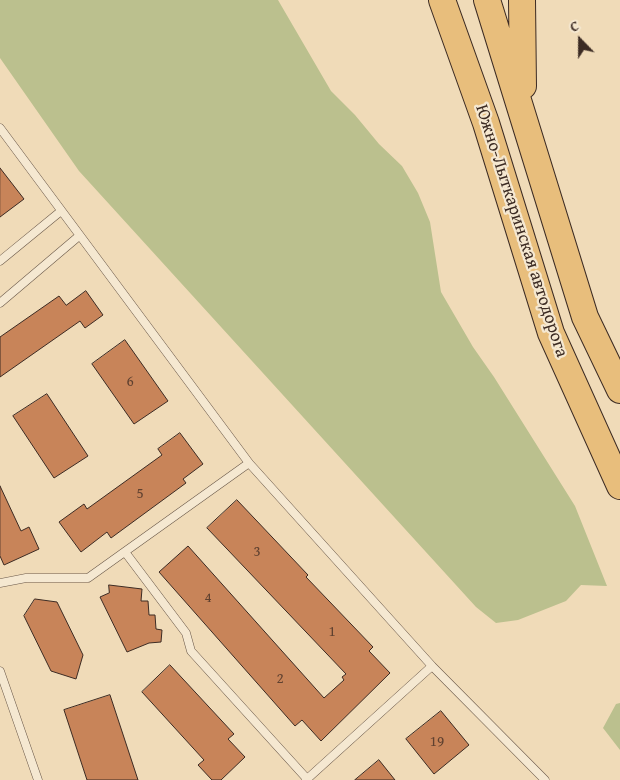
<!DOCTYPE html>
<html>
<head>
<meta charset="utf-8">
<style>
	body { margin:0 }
	#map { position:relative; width:620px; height:780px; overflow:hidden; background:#f0dbb8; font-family:"Gentium Book Plus",serif }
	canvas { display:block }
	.north { position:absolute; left:555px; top:15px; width:50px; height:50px; -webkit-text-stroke:4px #f5e8d1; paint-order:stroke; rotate:338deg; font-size:14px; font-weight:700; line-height:20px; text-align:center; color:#3c2b23 }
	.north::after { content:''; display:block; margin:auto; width:18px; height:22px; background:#3c2b23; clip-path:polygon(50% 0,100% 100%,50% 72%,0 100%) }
</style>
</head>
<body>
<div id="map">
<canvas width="620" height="780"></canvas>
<div class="north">С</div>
</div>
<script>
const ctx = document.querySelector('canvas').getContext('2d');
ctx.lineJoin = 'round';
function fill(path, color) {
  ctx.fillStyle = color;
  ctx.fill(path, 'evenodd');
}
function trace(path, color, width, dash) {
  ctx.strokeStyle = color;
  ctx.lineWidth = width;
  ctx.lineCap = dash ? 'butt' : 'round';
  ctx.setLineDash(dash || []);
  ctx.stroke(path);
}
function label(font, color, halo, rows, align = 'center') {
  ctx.font = font + ' "Gentium Book Plus",serif';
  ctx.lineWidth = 4.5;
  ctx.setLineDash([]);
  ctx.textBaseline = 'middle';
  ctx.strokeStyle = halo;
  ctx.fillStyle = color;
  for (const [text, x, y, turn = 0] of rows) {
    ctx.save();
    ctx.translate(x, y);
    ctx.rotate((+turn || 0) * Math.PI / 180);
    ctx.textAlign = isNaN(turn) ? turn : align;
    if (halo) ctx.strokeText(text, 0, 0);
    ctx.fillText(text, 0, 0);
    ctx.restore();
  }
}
const green = new Path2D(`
	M 0,0 L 278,0 L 331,91 L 355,115 L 379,144 L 402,166 L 418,193 L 430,222 L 441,292 L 473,347 L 494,377 L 575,506 L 607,586 L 581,585 L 566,601 L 518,620 L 496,623 L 476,607 L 79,171 L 0,58 Z
	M 620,703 L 620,750 L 603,728 L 616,704 Z`);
const building = new Path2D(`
	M 0,168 L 24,199 L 0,217 Z
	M 86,291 L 103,315 L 85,328 L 80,321 L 0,377 L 0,337 L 59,296 L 66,305 Z
	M 125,340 L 168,401 L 134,424 L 92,364 Z
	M 47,394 L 88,456 L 54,478 L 13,416 Z
	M 180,433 L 203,464 L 183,479 L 186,483 L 111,538 L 107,532 L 81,552 L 59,522 L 84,504 L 87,509 L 162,455 L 158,449 Z
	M 0,486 L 21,531 L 29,527 L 39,549 L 4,565 L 0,556 Z
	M 237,500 L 308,575 L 306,577 L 373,647 L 369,651 L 390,673 L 321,741 L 302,720 L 295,726 L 159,572 L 188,546 L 324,698 L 344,680 L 342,677 L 346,674 L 207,528 Z
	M 109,585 L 142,589 L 141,601 L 148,601 L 149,615 L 155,615 L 156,629 L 162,630 L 161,642 L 149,643 L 127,652 L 100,597 L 109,593 Z
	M 35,599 L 57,602 L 83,655 L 76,679 L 51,671 L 24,616 Z
	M 170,665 L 234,734 L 228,739 L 245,757 L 221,780 L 212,780 L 198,765 L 204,760 L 142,692 Z
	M 110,695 L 138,780 L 87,780 L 64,710 Z
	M 441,711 L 469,745 L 434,774 L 406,739 Z
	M 379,760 L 395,780 L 355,780 Z`);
const service = new Path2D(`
	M 0,128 L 249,463 L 432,666 L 306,780
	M 0,261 L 61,211
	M 0,303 L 79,236
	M 125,552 L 186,633 L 191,651 L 308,780
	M 0,583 L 26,578 L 88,578 L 249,463
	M 432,666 L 545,780
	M 0,671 L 38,780`);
const primary = new Path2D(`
	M 442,0 L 486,123 L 551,333 L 620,486
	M 487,0 L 585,317 L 620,390
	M 522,0 L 523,86`);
const numberNames = [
	["6",130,382],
	["5",140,494],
	["3",257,552],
	["4",208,598],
	["1",332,632],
	["2",280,679],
	["19",437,742]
];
const streetNames = [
	["Южно-Лыткаринская автодорога",521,231,72]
];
fill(green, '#bbc08e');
fill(building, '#c88459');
trace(building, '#3c2b23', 1);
trace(service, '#695748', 9);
trace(primary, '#3c2b23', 28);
trace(service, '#f5e8d1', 8);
trace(primary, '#e8be7c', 26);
label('15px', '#5f4130', null, numberNames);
label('18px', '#3c2b23', '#f5e8d1', streetNames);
</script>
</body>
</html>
